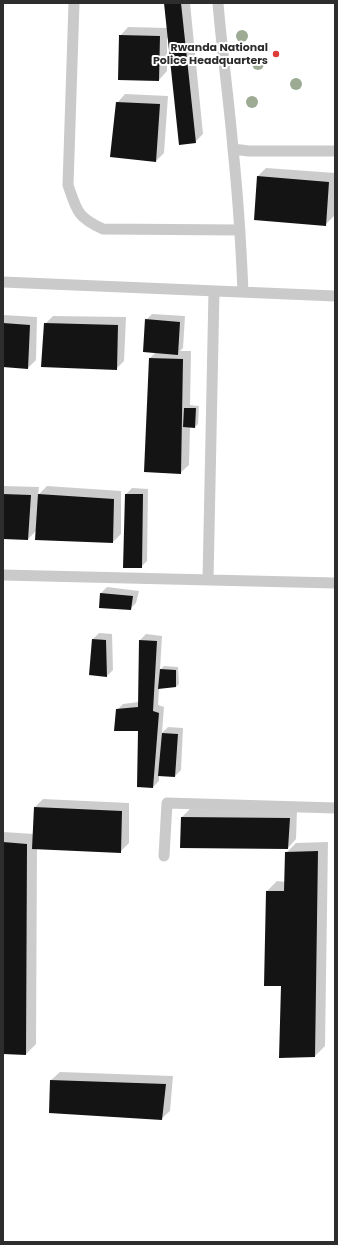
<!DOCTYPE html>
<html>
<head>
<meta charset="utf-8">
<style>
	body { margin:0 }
	#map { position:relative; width:338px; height:1245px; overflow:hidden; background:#fff; font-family:Poppins,sans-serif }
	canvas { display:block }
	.frame { position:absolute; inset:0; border:4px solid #2d2d2d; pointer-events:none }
</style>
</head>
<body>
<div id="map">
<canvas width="338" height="1245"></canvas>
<div class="frame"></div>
</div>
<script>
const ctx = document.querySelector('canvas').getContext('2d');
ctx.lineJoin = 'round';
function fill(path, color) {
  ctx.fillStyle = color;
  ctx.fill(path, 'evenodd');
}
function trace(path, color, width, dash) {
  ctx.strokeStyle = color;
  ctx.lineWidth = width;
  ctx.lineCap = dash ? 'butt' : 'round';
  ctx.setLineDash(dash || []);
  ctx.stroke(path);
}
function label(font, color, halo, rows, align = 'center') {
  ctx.font = font + ' Poppins,sans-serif';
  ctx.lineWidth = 4;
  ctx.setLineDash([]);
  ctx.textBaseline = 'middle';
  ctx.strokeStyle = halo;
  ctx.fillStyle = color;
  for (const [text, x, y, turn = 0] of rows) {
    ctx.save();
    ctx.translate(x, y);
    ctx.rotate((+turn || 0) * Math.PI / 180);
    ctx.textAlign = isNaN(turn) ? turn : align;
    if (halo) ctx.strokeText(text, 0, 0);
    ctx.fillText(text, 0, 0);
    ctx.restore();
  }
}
const shadow = new Path2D(`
	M 165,3 L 190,3 L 203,134 L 195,142 L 169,38 L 167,38 L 167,71 L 159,80 L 120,36 L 128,27 L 168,28 Z
	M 125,94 L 168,96 L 164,153 L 156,161 L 117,103 Z
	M 266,168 L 335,173 L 334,216 L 325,225 L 258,176 Z
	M 152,314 L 185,316 L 183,348 L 180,351 L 191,351 L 190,405 L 199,406 L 198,424 L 195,427 L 190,426 L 189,465 L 180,473 L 145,471 L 150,358 L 156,352 L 146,320 Z
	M 3,315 L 37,317 L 36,360 L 28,368 L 3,366 Z
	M 53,316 L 126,317 L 124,361 L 116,369 L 45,324 Z
	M 3,486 L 39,487 L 38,495 L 47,486 L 121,491 L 121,534 L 113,542 L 37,530 L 28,539 L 3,538 Z
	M 132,488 L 148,489 L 147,561 L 141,567 L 126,494 Z
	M 107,587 L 139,591 L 136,603 L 130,609 L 101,593 Z
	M 99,633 L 112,634 L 113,670 L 107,676 L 93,639 Z
	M 146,634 L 162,636 L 160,670 L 164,666 L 178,667 L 179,684 L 176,687 L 159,688 L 158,705 L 164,707 L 162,733 L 168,727 L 183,728 L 181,770 L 175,776 L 159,775 L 159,781 L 153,787 L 139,730 L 117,710 L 123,704 L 139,702 L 140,640 Z
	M 43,799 L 129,803 L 129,843 L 120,852 L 37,848 L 36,1044 L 26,1054 L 3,1053 L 3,832 L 34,834 L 35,807 Z
	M 190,809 L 297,810 L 296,839 L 288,848 L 182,817 Z
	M 328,842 L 325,1046 L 315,1056 L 282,985 L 267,891 L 277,881 L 286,882 L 286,853 L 296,843 Z
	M 60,1072 L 173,1076 L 170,1111 L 161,1119 L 50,1112 L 51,1080 Z`);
const building = new Path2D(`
	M 164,3 L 181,3 L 196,143 L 179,145 Z
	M 119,35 L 160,36 L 159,81 L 118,80 Z
	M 116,102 L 160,104 L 156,162 L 110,157 Z
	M 257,176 L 329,182 L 326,226 L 254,220 Z
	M 145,319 L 180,322 L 178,355 L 143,352 Z
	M 3,323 L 30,325 L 28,369 L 3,367 Z
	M 44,323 L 118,325 L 117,370 L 41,367 Z
	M 149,358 L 183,359 L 181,474 L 144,472 Z
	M 184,408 L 196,408 L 195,428 L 183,427 Z
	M 3,494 L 31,495 L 28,540 L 3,539 Z
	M 38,494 L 114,499 L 113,543 L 35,540 Z
	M 125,494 L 143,494 L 142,568 L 123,568 Z
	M 100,593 L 133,596 L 131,610 L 99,608 Z
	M 92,639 L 106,640 L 107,677 L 89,675 Z
	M 139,640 L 157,641 L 153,711 L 159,713 L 153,788 L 137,787 L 138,731 L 114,731 L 116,709 L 138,707 Z
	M 160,669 L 176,670 L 176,687 L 158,689 Z
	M 162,733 L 178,734 L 175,777 L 158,776 Z
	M 34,807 L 122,811 L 121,853 L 32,849 Z
	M 181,817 L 290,818 L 288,849 L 180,848 Z
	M 3,842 L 27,844 L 26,1055 L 3,1054 Z
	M 318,851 L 315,1057 L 279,1058 L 281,986 L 264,986 L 266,891 L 284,891 L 285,852 Z
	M 50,1080 L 166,1084 L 162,1120 L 49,1113 Z`);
const lane = new Path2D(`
	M 74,3 L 68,185 C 77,211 77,217 103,229 L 240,230
	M 218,3 C 222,52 229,100 233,149 C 238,196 241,244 243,292
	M 233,149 L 249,151 L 335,151
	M 3,282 L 335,296
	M 3,575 L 335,583
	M 208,580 L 214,291
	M 164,856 L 167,803 L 335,808`);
const trees = [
	[242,36],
	[258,64],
	[296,84],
	[252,102]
];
const markers = [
	[276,54,4,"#dc3b38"]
];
const poiNames = [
	["Rwanda National",268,48],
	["Police Headquarters",268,61]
];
fill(shadow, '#0003');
fill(building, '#141414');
trace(lane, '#cacaca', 11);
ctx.fillStyle = '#9dab94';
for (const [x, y] of trees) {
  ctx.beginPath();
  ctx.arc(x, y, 6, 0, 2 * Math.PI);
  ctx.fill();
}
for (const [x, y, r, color] of markers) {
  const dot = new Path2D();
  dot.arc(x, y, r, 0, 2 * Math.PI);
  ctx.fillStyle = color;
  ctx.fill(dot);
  trace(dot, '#fff', 1.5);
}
label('bold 11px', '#2d2d2d', '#fff', poiNames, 'right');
</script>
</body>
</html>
